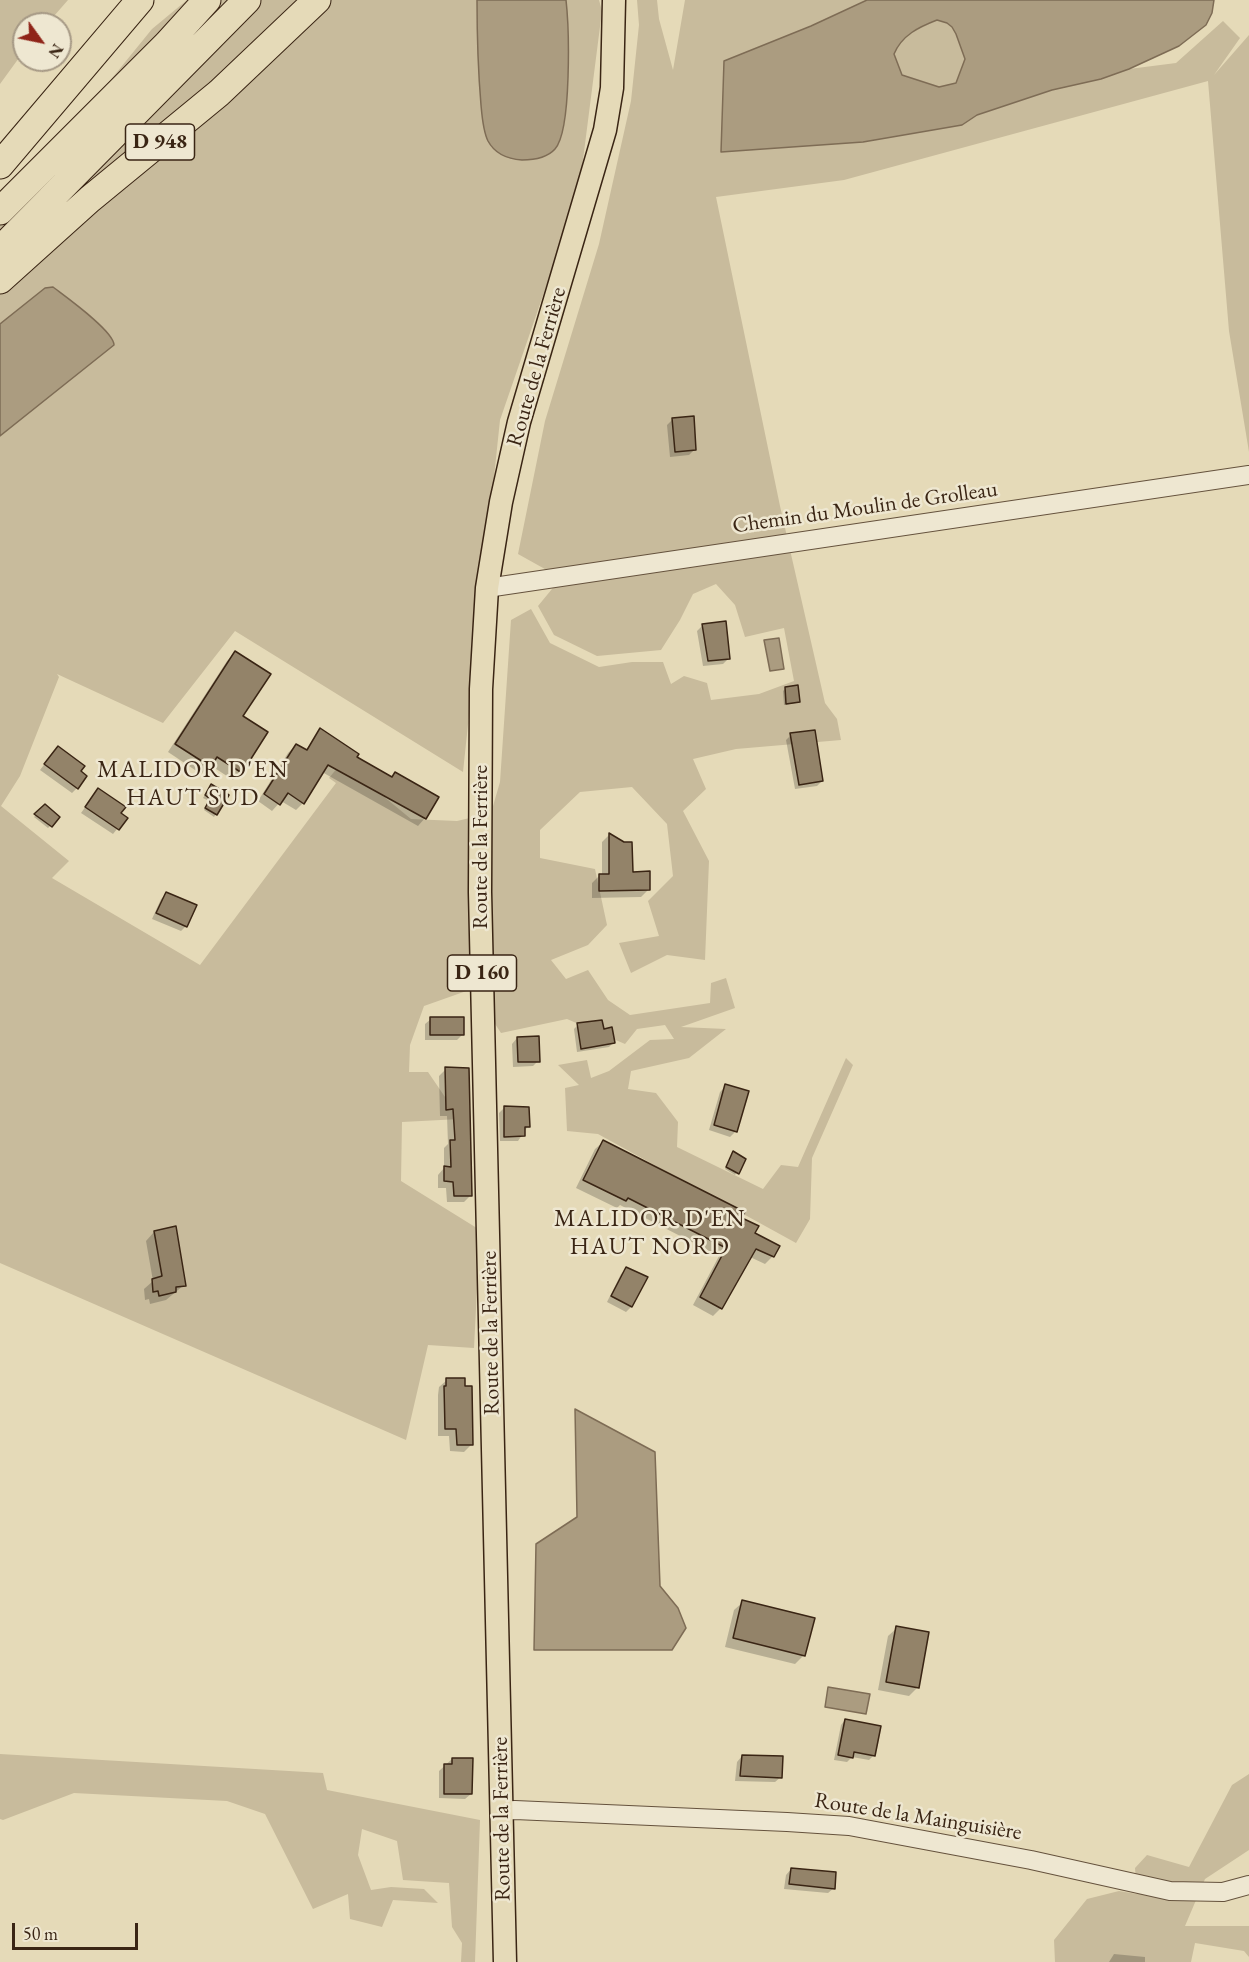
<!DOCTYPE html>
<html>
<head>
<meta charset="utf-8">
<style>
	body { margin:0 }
	#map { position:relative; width:1249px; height:1962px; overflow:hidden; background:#e5dab8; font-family:"EB Garamond",serif }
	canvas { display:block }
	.north { position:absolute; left:12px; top:12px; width:60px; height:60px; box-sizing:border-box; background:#eee7d1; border:2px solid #a69985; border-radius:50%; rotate:123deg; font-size:16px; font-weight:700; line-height:24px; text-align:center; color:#3a2514 }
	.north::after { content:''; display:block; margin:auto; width:21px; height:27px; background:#8f2418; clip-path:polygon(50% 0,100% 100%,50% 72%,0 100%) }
	.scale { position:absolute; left:12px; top:1923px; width:126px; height:27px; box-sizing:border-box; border:3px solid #3a2514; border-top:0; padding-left:8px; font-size:18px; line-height:21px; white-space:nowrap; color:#3a2514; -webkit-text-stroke:4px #eee7d1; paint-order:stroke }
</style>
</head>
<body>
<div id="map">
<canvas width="1249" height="1962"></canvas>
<div class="north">N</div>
<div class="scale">50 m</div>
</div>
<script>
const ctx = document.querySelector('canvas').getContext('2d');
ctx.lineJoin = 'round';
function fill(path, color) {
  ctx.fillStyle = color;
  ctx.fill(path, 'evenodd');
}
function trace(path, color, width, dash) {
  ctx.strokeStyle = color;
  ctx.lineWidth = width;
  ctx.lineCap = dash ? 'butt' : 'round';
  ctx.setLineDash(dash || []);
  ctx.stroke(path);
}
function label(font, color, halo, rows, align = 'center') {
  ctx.font = font + ' "EB Garamond",serif';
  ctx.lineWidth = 5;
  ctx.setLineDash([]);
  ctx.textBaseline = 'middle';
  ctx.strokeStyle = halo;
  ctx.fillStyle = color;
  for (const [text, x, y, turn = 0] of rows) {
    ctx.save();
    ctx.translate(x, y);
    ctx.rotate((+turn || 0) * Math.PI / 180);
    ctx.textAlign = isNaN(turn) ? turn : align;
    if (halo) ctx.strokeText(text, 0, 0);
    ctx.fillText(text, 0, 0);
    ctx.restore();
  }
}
const green = new Path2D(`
	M 0,0 L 68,0 L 47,24 L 24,24 L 24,51 L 0,84 Z
	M 187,0 L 599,0 L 602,11 L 579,191 L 500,420 L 463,772 L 235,631 L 163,723 L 57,674 L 59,677 L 20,776 L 1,806 L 69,861 L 52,878 L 200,965 L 336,783 L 329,778 L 342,762 L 411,819 L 457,821 L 491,813 L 500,782 L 511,620 L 531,609 L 550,643 L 599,667 L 632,662 L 663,662 L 671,684 L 684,676 L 707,683 L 711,700 L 759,694 L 794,681 L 784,628 L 745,637 L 735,605 L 716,584 L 693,594 L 680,620 L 661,650 L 597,656 L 554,635 L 538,606 L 561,578 L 518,554 L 545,421 L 599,244 L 631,101 L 639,25 L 637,0 L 657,0 L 659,19 L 673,70 L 685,0 L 867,0 L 811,26 L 725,61 L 835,143 L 863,142 L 962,125 L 977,115 L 1052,90 L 1101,79 L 1129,69 L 1176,63 L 1223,21 L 1240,38 L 1214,75 L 1249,35 L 1249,452 L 1229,331 L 1208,81 L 844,180 L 716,197 L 780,506 L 825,703 L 837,719 L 841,740 L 736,749 L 693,759 L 706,789 L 683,811 L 709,861 L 705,960 L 667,955 L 631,973 L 619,943 L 659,936 L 648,901 L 673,876 L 667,824 L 632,787 L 580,792 L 540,830 L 540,858 L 595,869 L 607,925 L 588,945 L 551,960 L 566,979 L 588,970 L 608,1000 L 630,1015 L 710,1003 L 711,983 L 726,978 L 735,1008 L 681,1027 L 726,1029 L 689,1058 L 631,1071 L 628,1089 L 656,1093 L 678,1122 L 677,1147 L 763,1189 L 781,1165 L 798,1167 L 846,1058 L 853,1065 L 812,1158 L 810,1219 L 796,1243 L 598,1134 L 567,1131 L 565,1088 L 579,1085 L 558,1065 L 587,1060 L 591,1078 L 609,1071 L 650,1040 L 674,1039 L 665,1025 L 637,1029 L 625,1044 L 567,1019 L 501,1033 L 472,989 L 424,1006 L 410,1045 L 409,1072 L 428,1072 L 460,1119 L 402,1122 L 401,1181 L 480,1230 L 474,1348 L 428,1345 L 406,1440 L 0,1263 L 0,216 L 152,29 Z
	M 937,20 L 947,23 L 952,27 L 956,34 L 965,59 L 956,83 L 939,87 L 902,75 L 894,54 C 902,35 919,28 937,20 Z
	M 0,1754 L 323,1773 L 327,1790 L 480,1820 L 475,1962 L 461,1962 L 462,1943 L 452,1927 L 449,1883 L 403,1880 L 397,1841 L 362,1829 L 358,1855 L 371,1890 L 391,1887 L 424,1889 L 438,1903 L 393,1900 L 382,1927 L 350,1919 L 348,1894 L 313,1909 L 265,1814 L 227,1801 L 74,1793 L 3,1820 L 0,1819 Z
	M 1249,1774 L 1249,1850 L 1205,1879 L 1185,1926 L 1249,1926 L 1249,1957 L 1244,1951 L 1195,1943 L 1191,1962 L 1055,1962 L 1054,1940 L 1087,1899 L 1119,1891 L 1137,1894 L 1135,1868 L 1147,1855 L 1189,1867 L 1232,1785 Z`);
const water = new Path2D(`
	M 477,0 L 566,0 C 569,27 572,130 555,149 C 547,158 533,160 522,160 C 507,159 495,154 488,141 C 483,131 482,116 481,105 C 478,70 477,35 477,0 Z
	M 867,0 L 1214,0 L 1212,13 L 1206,25 L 1179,46 L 1129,69 L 1101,79 L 1052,90 L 977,115 L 962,125 L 863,142 L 721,152 L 724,61 L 811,26 ZM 937,20 L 947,23 L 952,27 L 956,34 L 965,59 L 956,83 L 939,87 L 902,75 L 894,54 C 902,35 919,27 937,20 Z
	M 53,287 C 66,297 114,331 114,345 L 0,436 L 0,324 L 45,288 Z
	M 779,638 L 784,669 L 770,671 L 764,640 Z
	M 575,1409 L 655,1452 L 660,1586 L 678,1608 L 686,1628 L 672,1650 L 534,1650 L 536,1544 L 577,1517 Z
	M 828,1687 L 870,1694 L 866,1714 L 825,1707 Z`);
const shadow = new Path2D(`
	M 673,419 L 695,449 L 689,455 L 670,457 L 667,425 Z
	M 703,625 L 729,658 L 723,664 L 703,666 L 697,631 Z
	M 235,653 L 241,716 L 241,772 L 233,780 L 210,765 L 201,774 L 168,752 L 227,661 Z
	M 785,689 L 799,701 L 796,703 L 784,705 L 783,691 Z
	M 321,730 L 356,758 L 391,778 L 395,774 L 425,818 L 418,826 L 322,772 L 303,803 L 296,810 L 281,801 L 272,811 L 258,801 L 288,753 L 296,745 L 305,751 Z
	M 791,735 L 822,781 L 817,786 L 795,789 L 786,740 Z
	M 53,753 L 79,771 L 77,788 L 72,793 L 40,770 Z
	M 209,788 L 227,795 L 214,817 L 204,810 L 209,801 L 203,798 Z
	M 94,795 L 126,818 L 113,834 L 81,813 Z
	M 45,806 L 58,818 L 48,828 L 34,817 Z
	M 609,835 L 631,873 L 648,890 L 641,897 L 592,898 L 592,883 L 599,876 L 602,876 L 602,842 Z
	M 166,894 L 186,926 L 181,931 L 152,919 L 161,899 Z
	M 431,1019 L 463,1034 L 457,1040 L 425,1040 L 425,1024 Z
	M 578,1025 L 603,1031 L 613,1043 L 609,1047 L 577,1052 L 574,1029 Z
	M 517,1038 L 538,1061 L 533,1066 L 513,1067 L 512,1044 Z
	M 446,1069 L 471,1195 L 464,1202 L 447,1202 L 446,1188 L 438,1188 L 438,1175 L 444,1168 L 444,1148 L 448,1144 L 447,1116 L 440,1116 L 439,1076 Z
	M 726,1086 L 736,1131 L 730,1137 L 709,1130 L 720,1092 Z
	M 504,1108 L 528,1126 L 518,1141 L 500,1141 L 499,1113 Z
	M 603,1142 L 753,1234 L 773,1256 L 765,1264 L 750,1257 L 721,1308 L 713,1316 L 693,1305 L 719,1256 L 620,1205 L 617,1208 L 576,1188 L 595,1149 Z
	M 733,1153 L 745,1159 L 735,1175 L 725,1169 Z
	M 154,1232 L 184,1285 L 166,1300 L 150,1304 L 149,1299 L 145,1300 L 144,1289 L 153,1281 L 146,1241 Z
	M 626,1269 L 646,1278 L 631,1307 L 626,1312 L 607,1302 L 621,1274 Z
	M 447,1380 L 472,1444 L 464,1452 L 450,1451 L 449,1436 L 438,1436 L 438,1395 L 439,1387 Z
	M 743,1602 L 804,1655 L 795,1664 L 725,1647 L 734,1610 Z
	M 897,1628 L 917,1688 L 909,1696 L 878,1690 L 888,1636 Z
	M 845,1720 L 874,1755 L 869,1760 L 852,1757 L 847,1762 L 834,1760 L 841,1725 Z
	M 742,1756 L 781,1777 L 775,1782 L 735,1781 L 737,1762 Z
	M 452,1759 L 471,1794 L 465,1799 L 439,1798 L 439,1771 Z
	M 791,1869 L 834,1888 L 828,1893 L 784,1889 L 786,1875 Z
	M 1114,1954 L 1145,1957 L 1145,1962 L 1109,1962 Z`);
const building = new Path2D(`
	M 694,416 L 696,450 L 675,452 L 672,418 Z
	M 726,621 L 730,659 L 708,661 L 702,624 Z
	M 235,651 L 271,674 L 243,716 L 268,732 L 242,773 L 217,757 L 211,767 L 175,744 Z
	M 798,685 L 800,702 L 786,704 L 785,687 Z
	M 320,728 L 359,754 L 357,757 L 392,777 L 395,772 L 439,797 L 426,819 L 328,765 L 304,804 L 288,793 L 280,805 L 264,794 L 296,744 L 307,750 Z
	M 815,730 L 823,781 L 799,785 L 790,733 Z
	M 58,746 L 85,766 L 81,771 L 87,776 L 78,789 L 44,764 Z
	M 211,784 L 229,795 L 217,815 L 205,808 L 210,799 L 205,795 Z
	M 98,788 L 126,807 L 121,813 L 128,818 L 119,830 L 85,807 Z
	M 45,804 L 60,817 L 52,827 L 34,814 Z
	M 609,833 L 624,842 L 632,842 L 633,872 L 650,871 L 650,890 L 599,891 L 599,874 L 609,874 Z
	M 166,892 L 197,905 L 187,927 L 156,913 Z
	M 430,1017 L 464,1017 L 464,1035 L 430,1035 Z
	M 602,1020 L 604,1029 L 612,1027 L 615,1043 L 581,1049 L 577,1023 Z
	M 539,1036 L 540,1062 L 518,1062 L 517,1037 Z
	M 445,1067 L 469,1068 L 472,1196 L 454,1196 L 453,1182 L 444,1181 L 444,1166 L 451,1167 L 450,1140 L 455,1140 L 453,1109 L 446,1110 Z
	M 725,1084 L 749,1091 L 737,1132 L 714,1125 Z
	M 504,1106 L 529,1107 L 530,1127 L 525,1127 L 525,1136 L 504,1137 Z
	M 603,1140 L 745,1212 L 742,1218 L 759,1226 L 755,1233 L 780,1246 L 774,1257 L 756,1249 L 722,1309 L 700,1297 L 726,1248 L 628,1198 L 626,1201 L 583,1180 Z
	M 733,1151 L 746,1159 L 739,1174 L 726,1167 Z
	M 176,1226 L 186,1286 L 176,1287 L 176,1292 L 159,1296 L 158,1291 L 153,1292 L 152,1279 L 162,1276 L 154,1231 Z
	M 626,1267 L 648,1277 L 632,1307 L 611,1296 Z
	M 446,1378 L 465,1378 L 465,1386 L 472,1386 L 473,1445 L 457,1445 L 456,1429 L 445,1429 L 444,1386 L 446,1386 Z
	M 742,1600 L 815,1618 L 805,1656 L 733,1638 Z
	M 896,1626 L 929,1632 L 919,1688 L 886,1682 Z
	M 845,1719 L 881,1726 L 875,1756 L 854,1752 L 853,1758 L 838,1755 Z
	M 742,1755 L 783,1756 L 782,1778 L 740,1776 Z
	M 452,1758 L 473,1758 L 472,1794 L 444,1794 L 444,1764 L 452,1764 Z
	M 791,1868 L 836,1872 L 835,1889 L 789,1884 Z`);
const minor = new Path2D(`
	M 487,588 L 1249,475
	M 503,1811 L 515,1810 L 787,1822 L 849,1826 L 1031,1860 L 1170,1891 L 1223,1892 L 1249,1885`);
const major = new Path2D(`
	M 505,1962 L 480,892 L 481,689 L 487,588 L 501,502 L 519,422 L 605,130 L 612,88 L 614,0`);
const highway = new Path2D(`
	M 0,165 L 140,0
	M 0,211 L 167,44 L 207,0
	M 0,250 L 247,0
	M 0,280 L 90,199 L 219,93 L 317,0`);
const shields = [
	[160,142,69],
	[482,973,69]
];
const shieldNames = [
	["D 948",160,142],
	["D 160",482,973]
];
const streetNames = [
	["Route de la Ferrière",537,367,-74],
	["Chemin du Moulin de Grolleau",865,508,-8],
	["Route de la Ferrière",481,847,-90],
	["Route de la Ferrière",491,1333,-91],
	["Route de la Mainguisière",918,1817,9],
	["Route de la Ferrière",502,1819,-91]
];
const neighbourhoodNames = [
	["MALIDOR D'EN",193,770],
	["HAUT SUD",193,798],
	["MALIDOR D'EN",650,1219],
	["HAUT NORD",650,1247]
];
fill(green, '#c8bb9c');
fill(water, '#ab9c80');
trace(water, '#7e6c55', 1.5);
fill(shadow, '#0003');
fill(building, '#938369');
trace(building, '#3a2514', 1.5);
trace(minor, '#65523d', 20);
trace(major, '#3a2514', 25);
trace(highway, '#3a2514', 29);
trace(minor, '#eee7d1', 18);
trace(major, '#e5dab8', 22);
trace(highway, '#e5dab8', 27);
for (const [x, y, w] of shields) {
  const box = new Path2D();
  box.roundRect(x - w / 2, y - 18, w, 36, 4.5);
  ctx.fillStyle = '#eee7d1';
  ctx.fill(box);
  trace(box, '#3a2514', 1.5);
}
label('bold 21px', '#3a2514', null, shieldNames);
label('22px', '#3a2514', '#eee7d1', streetNames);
ctx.letterSpacing = '1.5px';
label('24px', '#3a2514', '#eee7d1', neighbourhoodNames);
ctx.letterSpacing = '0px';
</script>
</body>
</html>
